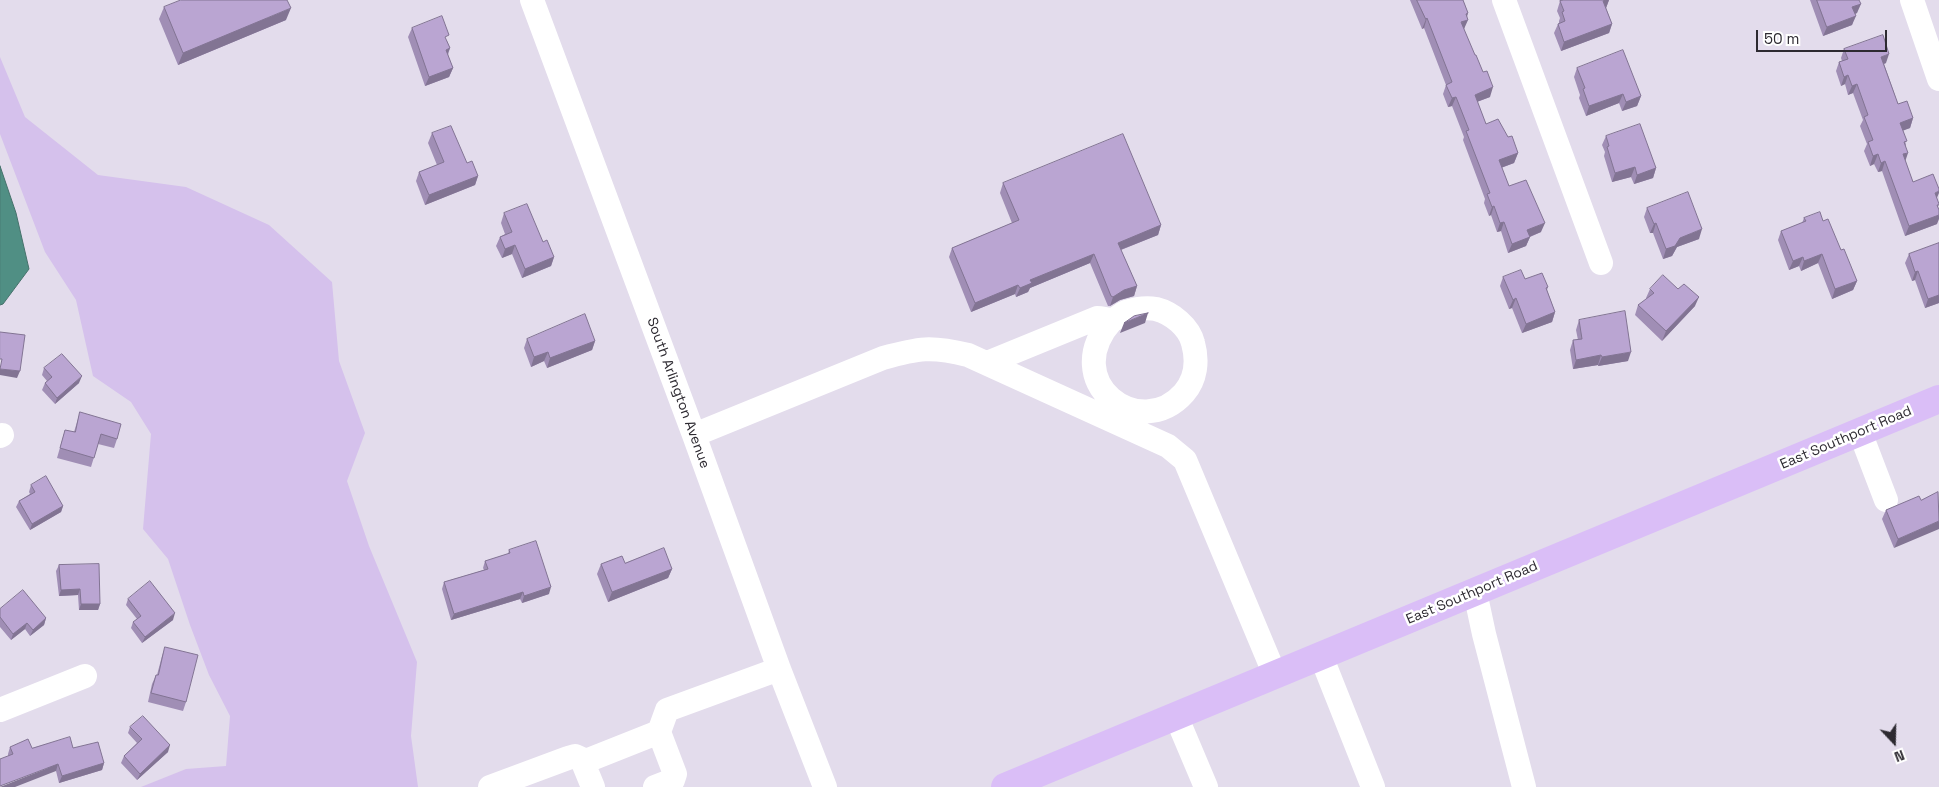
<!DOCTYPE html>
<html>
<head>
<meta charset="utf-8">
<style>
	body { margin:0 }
	#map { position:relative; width:1939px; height:787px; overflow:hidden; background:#e3dcec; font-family:"Space Grotesk",sans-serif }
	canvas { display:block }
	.north { position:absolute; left:1869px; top:717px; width:50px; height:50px; -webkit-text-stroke:4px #fff; paint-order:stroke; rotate:159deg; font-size:14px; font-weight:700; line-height:20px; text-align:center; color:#2d2a31 }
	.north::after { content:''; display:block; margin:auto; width:18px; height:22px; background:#2d2a31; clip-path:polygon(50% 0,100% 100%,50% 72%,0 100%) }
	.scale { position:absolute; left:1756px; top:30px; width:131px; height:22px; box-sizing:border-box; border:2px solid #2d2a31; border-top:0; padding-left:6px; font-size:15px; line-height:18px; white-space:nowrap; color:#2d2a31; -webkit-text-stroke:4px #fff; paint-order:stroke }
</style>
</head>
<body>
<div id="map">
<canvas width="1939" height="787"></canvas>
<div class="north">N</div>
<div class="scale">50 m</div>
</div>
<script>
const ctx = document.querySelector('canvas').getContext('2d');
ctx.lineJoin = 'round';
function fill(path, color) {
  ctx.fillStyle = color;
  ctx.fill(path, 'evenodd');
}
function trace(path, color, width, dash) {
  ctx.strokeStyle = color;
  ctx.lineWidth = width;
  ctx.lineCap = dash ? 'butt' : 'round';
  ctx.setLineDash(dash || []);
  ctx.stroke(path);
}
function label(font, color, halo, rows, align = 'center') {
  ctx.font = font + ' "Space Grotesk",sans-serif';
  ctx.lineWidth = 5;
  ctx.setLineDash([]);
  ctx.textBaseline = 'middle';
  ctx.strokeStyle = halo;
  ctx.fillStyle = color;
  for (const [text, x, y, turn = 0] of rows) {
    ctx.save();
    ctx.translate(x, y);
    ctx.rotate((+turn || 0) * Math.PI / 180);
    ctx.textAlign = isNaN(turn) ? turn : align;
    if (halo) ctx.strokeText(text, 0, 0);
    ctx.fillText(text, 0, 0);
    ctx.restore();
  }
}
const green = new Path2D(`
	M 0,57 L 25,117 L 98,175 L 186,187 L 269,225 L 332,282 L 339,361 L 365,433 L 347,481 L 369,546 L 417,662 L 411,736 L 418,787 L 141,787 L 186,769 L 226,766 L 230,716 L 209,675 L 190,625 L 168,559 L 143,529 L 151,434 L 131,402 L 93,376 L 76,300 L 45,252 L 0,134 Z`);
const water = new Path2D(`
	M 0,166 L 16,213 L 29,269 L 3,304 L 0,305 Z`);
const minor = new Path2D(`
	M 532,0 L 694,435 L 779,669 L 825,787
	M 1504,0 L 1601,263
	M 1912,0 L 1939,79
	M 987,363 L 1097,318 C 1102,318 1108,320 1112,320 C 1117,319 1121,314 1126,312 C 1135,309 1146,307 1156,309 C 1172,313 1189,327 1193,343 C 1198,361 1196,379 1184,393 C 1140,443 1057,382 1112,320
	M 1860,432 L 1886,500
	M 694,435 L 883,358 C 919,348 931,346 968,355 L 1168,446 L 1185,460 L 1275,675
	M 0,436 L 2,435
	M 1475,592 L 1484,634 L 1524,787
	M 1321,656 L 1373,787
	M 0,710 L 85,676
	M 1176,716 L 1206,787
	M 490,787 L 568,758 L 575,756 L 586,761
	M 593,787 L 584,765 L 586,761 L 659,732
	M 655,787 L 673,780 L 675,774 L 659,732 L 667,710 L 779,669`);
const major = new Path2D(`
	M 1005,787 L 1939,399`);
const wall = new Path2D(`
	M 1410,0 L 1463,0 L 1468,13 L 1464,29 L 1490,97 L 1477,102 L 1486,124 L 1508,137 L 1518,153 L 1514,163 L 1501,168 L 1509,186 L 1541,232 L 1530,237 L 1526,246 L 1508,253 L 1501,231 L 1497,232 L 1491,215 L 1489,216 L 1484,203 L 1485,199 L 1463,140 L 1464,137 L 1452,106 L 1448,107 L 1443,94 L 1446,85 L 1424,28 L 1422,29 Z
	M 1564,0 L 1609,0 L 1606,8 L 1612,24 L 1609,33 L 1561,51 L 1554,33 L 1558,24 L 1559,23 L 1559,21 L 1560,18 L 1557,11 L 1560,1 Z
	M 1810,0 L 1859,0 L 1857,13 L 1855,14 L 1852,25 L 1823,36 Z
	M 164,7 L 286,20 L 178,65 L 159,19 Z
	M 412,28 L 447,41 L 450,48 L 448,55 L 453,68 L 449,77 L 425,86 L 408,37 Z
	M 1844,49 L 1886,63 L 1884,64 L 1898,104 L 1913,118 L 1910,128 L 1903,130 L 1906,145 L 1905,160 L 1913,182 L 1937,198 L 1938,208 L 1937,224 L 1905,236 L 1882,171 L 1878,172 L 1874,164 L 1870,166 L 1864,151 L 1867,144 L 1860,126 L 1863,120 L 1853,93 L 1848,95 L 1845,84 L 1841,86 L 1836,71 L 1839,62 L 1842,61 L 1841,58 Z
	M 1577,68 L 1641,96 L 1637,106 L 1622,111 L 1619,103 L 1586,116 L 1579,98 L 1580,95 L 1574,77 Z
	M 432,133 L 467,163 L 478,176 L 475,185 L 425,205 L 416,181 L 419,172 L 437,165 L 428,143 Z
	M 1606,136 L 1656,168 L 1653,178 L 1634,184 L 1631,177 L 1612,182 L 1604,156 L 1605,152 L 1602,145 Z
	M 1003,183 L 1161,225 L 1158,235 L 1121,250 L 1137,286 L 1134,296 L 1120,300 L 1110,306 L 1108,306 L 1090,263 L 1030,288 L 1028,292 L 1016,297 L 1015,294 L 971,312 L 949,257 L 952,248 L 1012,223 L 1000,193 Z
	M 1647,208 L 1699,239 L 1677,247 L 1672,256 L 1663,259 L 1653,233 L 1650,233 L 1644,217 Z
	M 504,213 L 543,242 L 554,257 L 551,266 L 522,278 L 512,254 L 502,258 L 496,246 L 500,237 L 505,234 L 501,223 Z
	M 1804,218 L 1823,221 L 1841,250 L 1857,281 L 1853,290 L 1832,299 L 1818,263 L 1801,271 L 1799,266 L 1789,270 L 1778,240 L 1781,231 L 1802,223 Z
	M 1939,243 L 1939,303 L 1925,308 L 1915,280 L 1912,281 L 1905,263 L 1909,254 Z
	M 1503,277 L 1525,279 L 1548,287 L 1547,290 L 1555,312 L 1552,322 L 1522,333 L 1512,308 L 1509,309 L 1500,286 Z
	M 1650,289 L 1678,289 L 1695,306 L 1662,341 L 1635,315 L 1638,305 L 1647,299 L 1646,298 Z
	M 1579,320 L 1628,361 L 1598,366 L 1598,365 L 1573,369 L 1570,350 L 1573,340 L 1578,340 L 1576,330 Z
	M 527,339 L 595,341 L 592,350 L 547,368 L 544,361 L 531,367 L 524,348 Z
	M 44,368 L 79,383 L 55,404 L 42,390 L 45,383 L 47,381 L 42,375 Z
	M 80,412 L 117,439 L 114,448 L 98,444 L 91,467 L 57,458 L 65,430 L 74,432 Z
	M 31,485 L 63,506 L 61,512 L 30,530 L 16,507 L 19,501 L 30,494 L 29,492 Z
	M 1921,500 L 1894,548 L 1882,519 L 1886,510 Z
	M 509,550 L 549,594 L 522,603 L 520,599 L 451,620 L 442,589 L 444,582 L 484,570 L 483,568 L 485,561 L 508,554 Z
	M 625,563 L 672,569 L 668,578 L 608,602 L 597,574 L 601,564 Z
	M 59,565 L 100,604 L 98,610 L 79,610 L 78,595 L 59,596 L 56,571 Z
	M 128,599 L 173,620 L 142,643 L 131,628 L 133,622 L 137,619 L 126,605 Z
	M 0,609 L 46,618 L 44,625 L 30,636 L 25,629 L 11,640 L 0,627 Z
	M 165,647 L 186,702 L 183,711 L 148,702 L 152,684 L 156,675 L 157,675 L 162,656 Z
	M 130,727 L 168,752 L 137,780 L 121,763 L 124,756 L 137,743 L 128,733 Z
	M 10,747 L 32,748 L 73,748 L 104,763 L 102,770 L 59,783 L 56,771 L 8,756 L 8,754 Z`);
const shadedWall = new Path2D(`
	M 1606,0 L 1609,0 L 1606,8 L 1603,1 Z
	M 1861,4 L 1857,13 L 1849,16 L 1852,7 Z
	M 291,8 L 286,20 L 178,65 L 183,53 Z
	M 1468,13 L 1465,21 L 1468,20 L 1464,29 L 1458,32 L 1466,14 Z
	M 1856,16 L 1852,25 L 1823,36 L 1827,27 Z
	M 1427,18 L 1424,28 L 1422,29 L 1426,19 Z
	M 1612,24 L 1609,33 L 1561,51 L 1564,42 Z
	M 450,48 L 446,57 L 446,50 Z
	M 1889,54 L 1886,63 L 1878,66 L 1881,57 Z
	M 453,68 L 449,77 L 425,86 L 429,77 Z
	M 1848,75 L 1845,84 L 1841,86 L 1844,77 Z
	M 1857,84 L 1853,93 L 1848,95 L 1852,86 Z
	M 1493,87 L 1490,97 L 1471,104 L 1475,95 Z
	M 1623,94 L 1619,103 L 1586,116 L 1589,106 Z
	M 1641,96 L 1637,106 L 1622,111 L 1626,102 Z
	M 1456,97 L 1452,106 L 1448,107 L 1452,98 Z
	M 1913,118 L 1910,128 L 1897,133 L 1900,123 Z
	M 1518,153 L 1514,163 L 1495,170 L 1499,160 Z
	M 1908,153 L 1905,162 L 1903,154 Z
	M 1878,154 L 1874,164 L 1870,166 L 1873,156 Z
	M 1885,161 L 1882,171 L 1878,172 L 1881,163 Z
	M 1635,167 L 1631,177 L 1612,182 L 1615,173 Z
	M 1656,168 L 1653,178 L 1634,184 L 1637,175 Z
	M 478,176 L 475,185 L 425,205 L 429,195 Z
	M 1939,191 L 1939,193 L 1936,200 L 1935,193 Z
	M 1494,206 L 1491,215 L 1489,216 L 1492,207 Z
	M 1939,215 L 1939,219 L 1937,224 L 1905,236 L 1909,226 Z
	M 1504,222 L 1501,231 L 1497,232 L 1500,223 Z
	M 1545,223 L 1541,232 L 1524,239 L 1527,230 Z
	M 1656,223 L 1653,233 L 1650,233 L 1654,224 Z
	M 1161,225 L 1158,235 L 1115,252 L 1118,243 Z
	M 1702,229 L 1699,239 L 1677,247 L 1672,256 L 1663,259 L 1666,249 L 1680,238 Z
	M 1530,237 L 1526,246 L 1508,253 L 1512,244 Z
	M 515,245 L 512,254 L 502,258 L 505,249 Z
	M 1094,254 L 1090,263 L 1030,288 L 1028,292 L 1016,297 L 1020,288 L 1030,280 Z
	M 1822,254 L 1818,263 L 1801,271 L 1804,261 Z
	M 554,257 L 551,266 L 522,278 L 525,269 Z
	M 1803,257 L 1799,266 L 1789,270 L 1793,261 Z
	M 1918,271 L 1915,280 L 1912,281 L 1915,272 Z
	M 1857,281 L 1853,290 L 1832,299 L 1835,289 Z
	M 1018,285 L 1015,294 L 971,312 L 975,303 Z
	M 1137,286 L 1134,296 L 1120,300 L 1110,306 L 1113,297 L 1124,290 Z
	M 1939,295 L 1939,303 L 1925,308 L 1928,299 Z
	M 1699,297 L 1695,306 L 1662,341 L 1666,331 Z
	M 1516,298 L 1512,308 L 1509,309 L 1513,300 Z
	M 1555,312 L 1552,322 L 1522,333 L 1526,324 Z
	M 1148,313 L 1145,323 L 1120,333 L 1124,323 Z
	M 595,341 L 592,350 L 547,368 L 550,358 Z
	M 548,352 L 544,361 L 531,367 L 534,357 Z
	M 1631,352 L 1628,361 L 1598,366 L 1602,357 Z
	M 1601,355 L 1598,365 L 1573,369 L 1576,360 Z
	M 0,369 L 20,371 L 17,378 L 0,375 Z
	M 82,376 L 79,383 L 55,404 L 57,398 Z
	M 63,506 L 61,512 L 30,530 L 32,524 Z
	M 1939,521 L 1939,529 L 1894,548 L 1898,539 Z
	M 672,569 L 668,578 L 608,602 L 612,592 Z
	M 551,587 L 549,594 L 522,603 L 524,596 Z
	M 80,589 L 78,595 L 59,596 L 61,590 Z
	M 523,592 L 520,599 L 451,620 L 454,614 Z
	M 81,604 L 100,604 L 98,610 L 79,610 Z
	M 175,613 L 173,620 L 142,643 L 145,637 Z
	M 46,618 L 44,625 L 30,636 L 33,630 Z
	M 27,623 L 25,629 L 11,640 L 13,634 Z
	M 170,745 L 168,752 L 137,780 L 140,774 Z
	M 104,763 L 102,770 L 59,783 L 62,776 Z
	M 58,764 L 56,771 L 15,787 L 0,787 Z`);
const building = new Path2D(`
	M 181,0 L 287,0 L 291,8 L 183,53 L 164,7 Z
	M 1417,0 L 1463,0 L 1468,13 L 1466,14 L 1468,20 L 1461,22 L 1475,55 L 1476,55 L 1483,72 L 1487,71 L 1493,87 L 1475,95 L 1486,124 L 1498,119 L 1508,137 L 1512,136 L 1518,153 L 1499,160 L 1509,186 L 1526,180 L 1545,223 L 1527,230 L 1530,237 L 1512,244 L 1504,222 L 1500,223 L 1494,206 L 1492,207 L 1487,194 L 1490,193 L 1466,131 L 1469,130 L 1456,97 L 1452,98 L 1446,85 L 1452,82 L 1427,18 L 1426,19 Z
	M 1564,0 L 1606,0 L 1603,1 L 1612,24 L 1564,42 L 1558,24 L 1565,21 L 1562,12 L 1564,11 L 1560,1 Z
	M 1817,0 L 1859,0 L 1861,4 L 1852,7 L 1856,16 L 1827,27 Z
	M 442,16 L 449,35 L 445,37 L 450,48 L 446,50 L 453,68 L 429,77 L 412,28 Z
	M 1883,35 L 1889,54 L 1881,57 L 1898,104 L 1907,101 L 1913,118 L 1900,123 L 1907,141 L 1904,142 L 1908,153 L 1903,154 L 1913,182 L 1933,174 L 1939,189 L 1939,191 L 1935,193 L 1939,204 L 1939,205 L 1937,205 L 1939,210 L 1939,215 L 1909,226 L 1885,161 L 1881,163 L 1878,154 L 1873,156 L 1868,142 L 1873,140 L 1864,117 L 1868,115 L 1857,84 L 1852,86 L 1848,75 L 1844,77 L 1839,62 L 1848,59 L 1844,49 Z
	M 1623,50 L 1641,96 L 1626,102 L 1623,94 L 1589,106 L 1583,89 L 1585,88 L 1577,68 Z
	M 1640,124 L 1656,168 L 1637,175 L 1635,167 L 1615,173 L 1607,147 L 1609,146 L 1606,136 Z
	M 451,126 L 467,163 L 472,161 L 478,176 L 429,195 L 419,172 L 444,162 L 432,133 Z
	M 1123,134 L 1161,225 L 1118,243 L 1137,286 L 1124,290 L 1113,297 L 1111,296 L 1094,254 L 1030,280 L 1032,283 L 1020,288 L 1018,285 L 975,303 L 952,248 L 1019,220 L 1003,183 Z
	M 1688,192 L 1702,229 L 1680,238 L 1675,246 L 1666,249 L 1656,223 L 1654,224 L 1647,208 Z
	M 527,204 L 543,242 L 547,240 L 554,257 L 525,269 L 515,245 L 505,249 L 500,237 L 512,232 L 504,213 Z
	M 1820,212 L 1823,221 L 1828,219 L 1841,250 L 1844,249 L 1857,281 L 1835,289 L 1822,254 L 1804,261 L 1803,257 L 1793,261 L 1781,231 L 1806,221 L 1804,218 Z
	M 1939,243 L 1939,295 L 1928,299 L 1918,271 L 1915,272 L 1909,254 Z
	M 1521,270 L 1525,279 L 1542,273 L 1548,287 L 1546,288 L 1555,312 L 1526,324 L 1516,298 L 1513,300 L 1503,277 Z
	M 1663,275 L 1678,289 L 1684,284 L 1699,297 L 1666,331 L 1638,305 L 1654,293 L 1650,289 Z
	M 1625,311 L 1631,352 L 1602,357 L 1601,355 L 1576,360 L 1573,340 L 1582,339 L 1579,320 Z
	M 1148,313 L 1124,323 L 1134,316 Z
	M 585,314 L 595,341 L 550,358 L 548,352 L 534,357 L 527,339 Z
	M 0,332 L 25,335 L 20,371 L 0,369 L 2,359 L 0,359 Z
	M 62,354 L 82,376 L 57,398 L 45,383 L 52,377 L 44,368 Z
	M 80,412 L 121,424 L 117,439 L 101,434 L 94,458 L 60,448 L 65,430 L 75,432 Z
	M 46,476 L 63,506 L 32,524 L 19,501 L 35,492 L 31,485 Z
	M 1938,492 L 1939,521 L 1898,539 L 1886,510 L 1919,496 L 1921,500 Z
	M 536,541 L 551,587 L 524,596 L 523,592 L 454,614 L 444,582 L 488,569 L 485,561 L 510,553 L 509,550 Z
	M 664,548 L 672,569 L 612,592 L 601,564 L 622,556 L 625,563 Z
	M 99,564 L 100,604 L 81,604 L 80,589 L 61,590 L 59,565 Z
	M 150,581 L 175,613 L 145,637 L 133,622 L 141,616 L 128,599 Z
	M 23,590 L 46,618 L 33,630 L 27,623 L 13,634 L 0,617 L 0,609 Z
	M 165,647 L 198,655 L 186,702 L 151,693 L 156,675 L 158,675 Z
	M 143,716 L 170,745 L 140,774 L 124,756 L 142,739 L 130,727 Z
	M 70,737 L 73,748 L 98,742 L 104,763 L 62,776 L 58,764 L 0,786 L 0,759 L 13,754 L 10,747 L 28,739 L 32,748 Z`);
const streetNames = [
	["South Arlington Avenue",678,393,70],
	["East Southport Road",1846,438,-23],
	["East Southport Road",1472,593,-23]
];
fill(green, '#d5c1ec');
fill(water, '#508f84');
trace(water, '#46716b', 1);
trace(minor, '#fff', 24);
trace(major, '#dabef7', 28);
fill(wall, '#a08eb5');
fill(shadedWall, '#827493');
fill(building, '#baa5d2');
trace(building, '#827493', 1);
label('14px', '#2d2a31', '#fff', streetNames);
</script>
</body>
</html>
